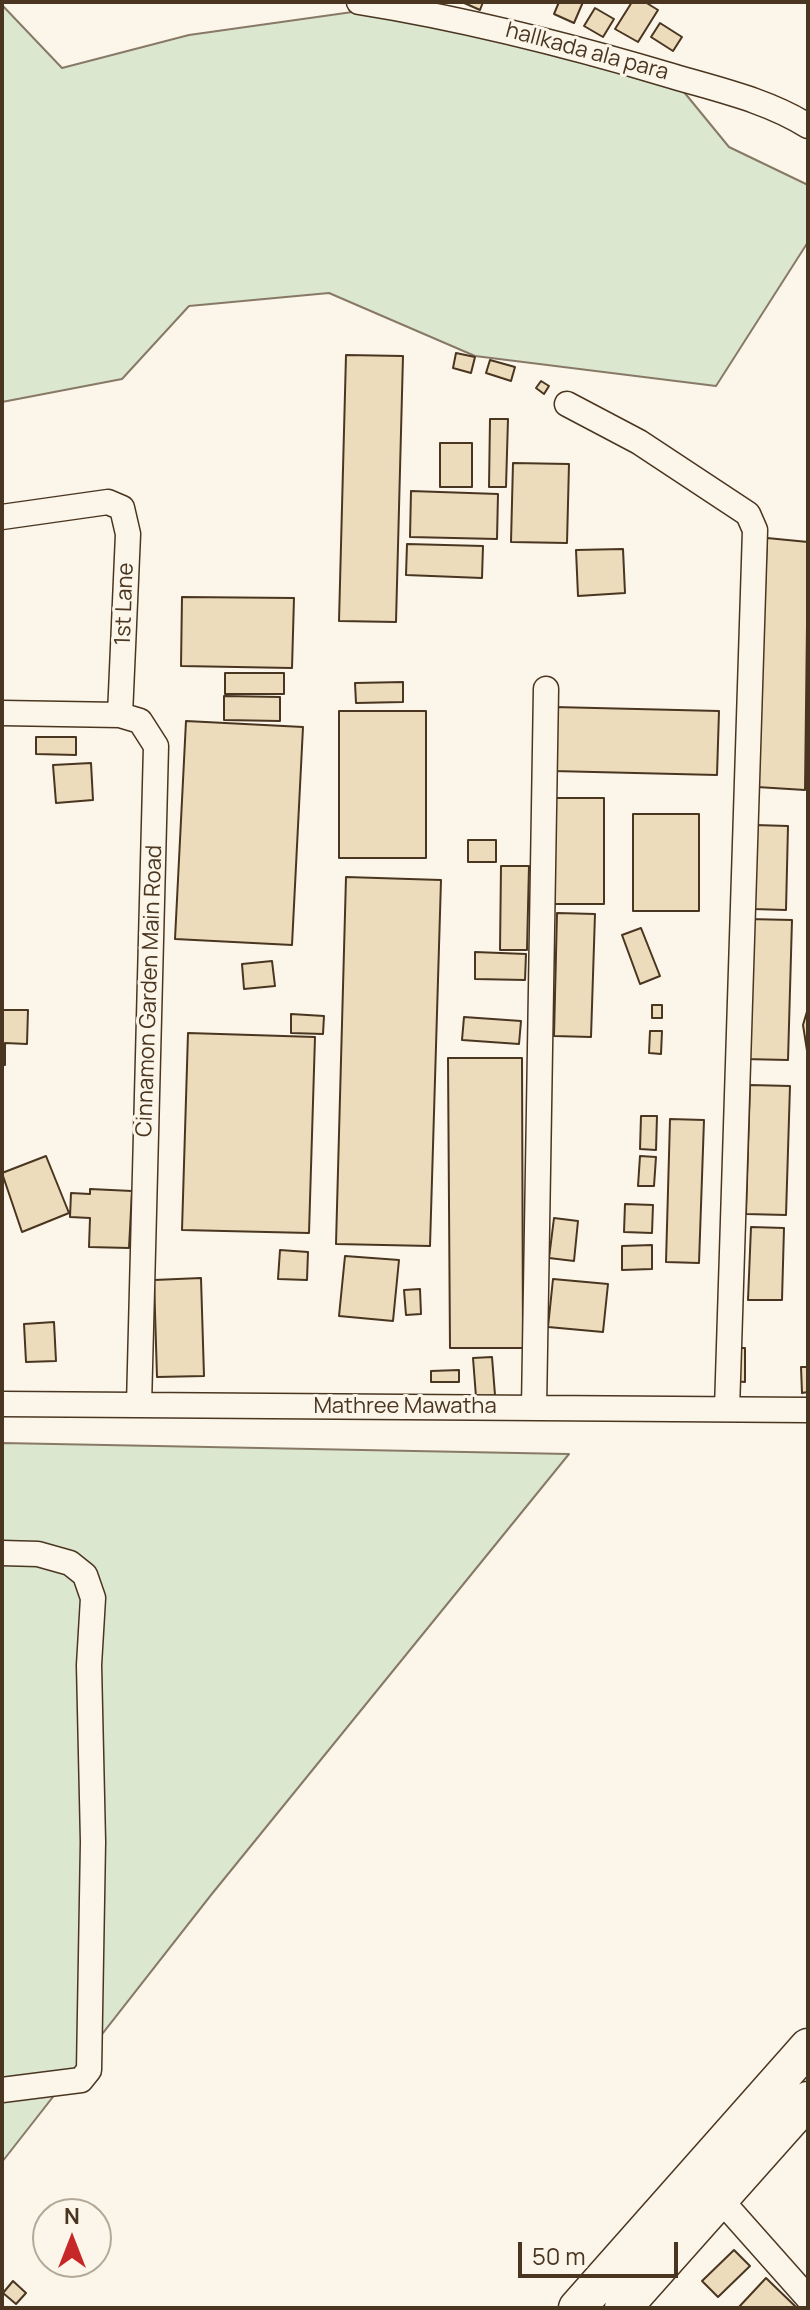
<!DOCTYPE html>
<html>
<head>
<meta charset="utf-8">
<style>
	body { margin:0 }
	#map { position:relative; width:810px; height:2310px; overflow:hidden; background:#fbf6e9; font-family:Manrope,sans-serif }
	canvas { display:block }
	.frame { position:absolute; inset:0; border:4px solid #4a3520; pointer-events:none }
	.north { position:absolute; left:32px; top:2198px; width:80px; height:80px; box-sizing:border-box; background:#fbf6e9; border:2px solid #b4a999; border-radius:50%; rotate:0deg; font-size:22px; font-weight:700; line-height:32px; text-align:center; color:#4a3520 }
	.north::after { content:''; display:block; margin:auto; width:28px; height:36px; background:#c62828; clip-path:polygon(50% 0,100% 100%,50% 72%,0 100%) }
	.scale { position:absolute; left:518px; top:2242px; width:160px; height:36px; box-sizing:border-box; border:4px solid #4a3520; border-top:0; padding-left:10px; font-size:24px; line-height:28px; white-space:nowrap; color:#4a3520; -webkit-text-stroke:6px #fbf6e9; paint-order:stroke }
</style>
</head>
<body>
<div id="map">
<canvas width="810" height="2310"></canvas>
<div class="frame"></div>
<div class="north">N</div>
<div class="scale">50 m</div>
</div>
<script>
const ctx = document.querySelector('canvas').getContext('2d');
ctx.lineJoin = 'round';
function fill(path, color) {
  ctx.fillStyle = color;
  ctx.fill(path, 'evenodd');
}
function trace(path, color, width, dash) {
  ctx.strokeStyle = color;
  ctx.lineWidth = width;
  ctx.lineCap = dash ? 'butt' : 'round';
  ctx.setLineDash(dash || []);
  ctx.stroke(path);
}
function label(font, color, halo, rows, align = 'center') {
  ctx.font = font + ' Manrope,sans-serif';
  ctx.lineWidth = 6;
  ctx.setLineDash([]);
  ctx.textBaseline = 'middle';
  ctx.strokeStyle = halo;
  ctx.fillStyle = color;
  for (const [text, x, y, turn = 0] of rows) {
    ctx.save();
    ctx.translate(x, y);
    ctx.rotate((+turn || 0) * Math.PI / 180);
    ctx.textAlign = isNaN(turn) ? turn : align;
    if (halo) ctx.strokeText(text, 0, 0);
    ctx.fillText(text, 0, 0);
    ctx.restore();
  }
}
const green = new Path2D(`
	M 2,5 L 62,68 L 189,35 L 388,7 L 670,75 L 729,147 L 808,185 L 808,242 L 716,386 L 475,356 L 329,293 L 189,306 L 122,379 L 2,402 Z
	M 2,1443 L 569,1454 L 211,1895 L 2,2162 Z`);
const building = new Path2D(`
	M 462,2 L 483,2 L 480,10 Z
	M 559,2 L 583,2 L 574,23 L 554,14 Z
	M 632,2 L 645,2 L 658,10 L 638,42 L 615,29 Z
	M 595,8 L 614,19 L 603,37 L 584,26 Z
	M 660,23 L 682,37 L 673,51 L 651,37 Z
	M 456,353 L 475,357 L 471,373 L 453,368 Z
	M 346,355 L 403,356 L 396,622 L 339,621 Z
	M 490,360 L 515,367 L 511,381 L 486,373 Z
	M 541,381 L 549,386 L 544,394 L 536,388 Z
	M 490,419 L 508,419 L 506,487 L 489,487 Z
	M 440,443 L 472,443 L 472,487 L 440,487 Z
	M 513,463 L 569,464 L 567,543 L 511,542 Z
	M 411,491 L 498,494 L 497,539 L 410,537 Z
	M 767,538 L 808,542 L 805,790 L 757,787 Z
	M 407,544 L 483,546 L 482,578 L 406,575 Z
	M 623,549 L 625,593 L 578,596 L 576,550 Z
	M 182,597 L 294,598 L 292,668 L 181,666 Z
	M 225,673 L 284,673 L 284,694 L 225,694 Z
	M 403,682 L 403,702 L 356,703 L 355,683 Z
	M 224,696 L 280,697 L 280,721 L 224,720 Z
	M 554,707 L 719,711 L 717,775 L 553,771 Z
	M 339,711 L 426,711 L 426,858 L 339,858 Z
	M 186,721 L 303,727 L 292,945 L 175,939 Z
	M 36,737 L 76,737 L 76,755 L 36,754 Z
	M 91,763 L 93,800 L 56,803 L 53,765 Z
	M 554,798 L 604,798 L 604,904 L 554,904 Z
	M 633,814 L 699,814 L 699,911 L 633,911 Z
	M 755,825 L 788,826 L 786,910 L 753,909 Z
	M 468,840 L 496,840 L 496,862 L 468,862 Z
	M 501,866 L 529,866 L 527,950 L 500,950 Z
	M 346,877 L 441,880 L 430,1246 L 336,1244 Z
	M 557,913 L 595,914 L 591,1037 L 554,1036 Z
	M 748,919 L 792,920 L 788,1060 L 744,1059 Z
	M 641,928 L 660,976 L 640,984 L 622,935 Z
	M 475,952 L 526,954 L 525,980 L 475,979 Z
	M 272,961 L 275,986 L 244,989 L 242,964 Z
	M 652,1005 L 662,1005 L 662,1018 L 652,1018 Z
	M 808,1008 L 808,1057 L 803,1025 Z
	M 2,1010 L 28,1010 L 27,1044 L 5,1043 L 5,1065 L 2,1065 Z
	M 291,1014 L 324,1016 L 323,1034 L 291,1033 Z
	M 464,1017 L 521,1021 L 519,1044 L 462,1040 Z
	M 650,1031 L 662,1031 L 661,1054 L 649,1053 Z
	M 188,1033 L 315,1037 L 309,1233 L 182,1230 Z
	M 448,1058 L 522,1058 L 523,1348 L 450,1348 Z
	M 750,1085 L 790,1086 L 786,1215 L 746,1214 Z
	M 641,1116 L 657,1116 L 656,1150 L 640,1149 Z
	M 670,1119 L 704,1120 L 699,1263 L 666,1262 Z
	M 46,1156 L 69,1213 L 22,1232 L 2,1173 Z
	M 640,1156 L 656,1157 L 654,1186 L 638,1186 Z
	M 90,1189 L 132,1191 L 129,1248 L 89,1247 L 90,1218 L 70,1217 L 71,1193 L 90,1194 Z
	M 625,1204 L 653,1205 L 652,1233 L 624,1232 Z
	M 554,1218 L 578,1221 L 574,1261 L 549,1258 Z
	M 751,1227 L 784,1228 L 782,1300 L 748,1300 Z
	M 652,1245 L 652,1269 L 622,1270 L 622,1246 Z
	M 280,1250 L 308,1252 L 307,1280 L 278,1279 Z
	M 345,1256 L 399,1260 L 393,1321 L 339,1316 Z
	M 201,1278 L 204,1376 L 157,1377 L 154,1280 Z
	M 553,1279 L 608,1284 L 603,1332 L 548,1327 Z
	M 420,1289 L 421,1314 L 406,1315 L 404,1290 Z
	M 54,1322 L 56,1361 L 26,1362 L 24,1324 Z
	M 733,1348 L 745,1348 L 745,1382 L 733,1381 Z
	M 492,1357 L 495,1395 L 476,1397 L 473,1358 Z
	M 801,1367 L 808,1367 L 808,1392 L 802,1393 Z
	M 459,1370 L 459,1382 L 431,1382 L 431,1371 Z
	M 734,2250 L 750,2266 L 718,2297 L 702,2281 Z
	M 766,2278 L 797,2308 L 738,2308 Z
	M 13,2281 L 26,2293 L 16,2304 L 3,2293 Z`);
const minor = new Path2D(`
	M 359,2 C 466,19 568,45 672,76 C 719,90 766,100 808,126
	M 567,404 L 639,442 L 748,514 L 755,530 L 727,1409
	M 2,517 L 108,502 L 122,508 L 128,534 L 120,715
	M 2,713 L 120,715 L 140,721 L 156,746 L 139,1405
	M 2,1404 L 808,1410
	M 534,1408 L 546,689
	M 2,1553 L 38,1554 L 70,1563 L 85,1575 L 93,1598 L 89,1665 L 93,1842 L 89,2070 L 81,2080 L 2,2090
	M 712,2190 L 808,2298`);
const highway = new Path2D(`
	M 577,2308 L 808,2047
	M 623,2308 L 808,2100`);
const streetNames = [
	["hallkada ala para",587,52,15],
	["1st Lane",125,604,-88],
	["Cinnamon Garden Main Road",150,991,-88],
	["Mathree Mawatha",405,1407]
];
fill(green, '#dce7d0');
trace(green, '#887966', 2);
fill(building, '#ecdcbc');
trace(building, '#4a3520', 2);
trace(minor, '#4a3520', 27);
trace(highway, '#4a3520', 39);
trace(minor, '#fbf6e9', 24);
trace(highway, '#fbf6e9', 36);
label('22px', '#4a3520', '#fbf6e9', streetNames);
</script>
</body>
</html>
